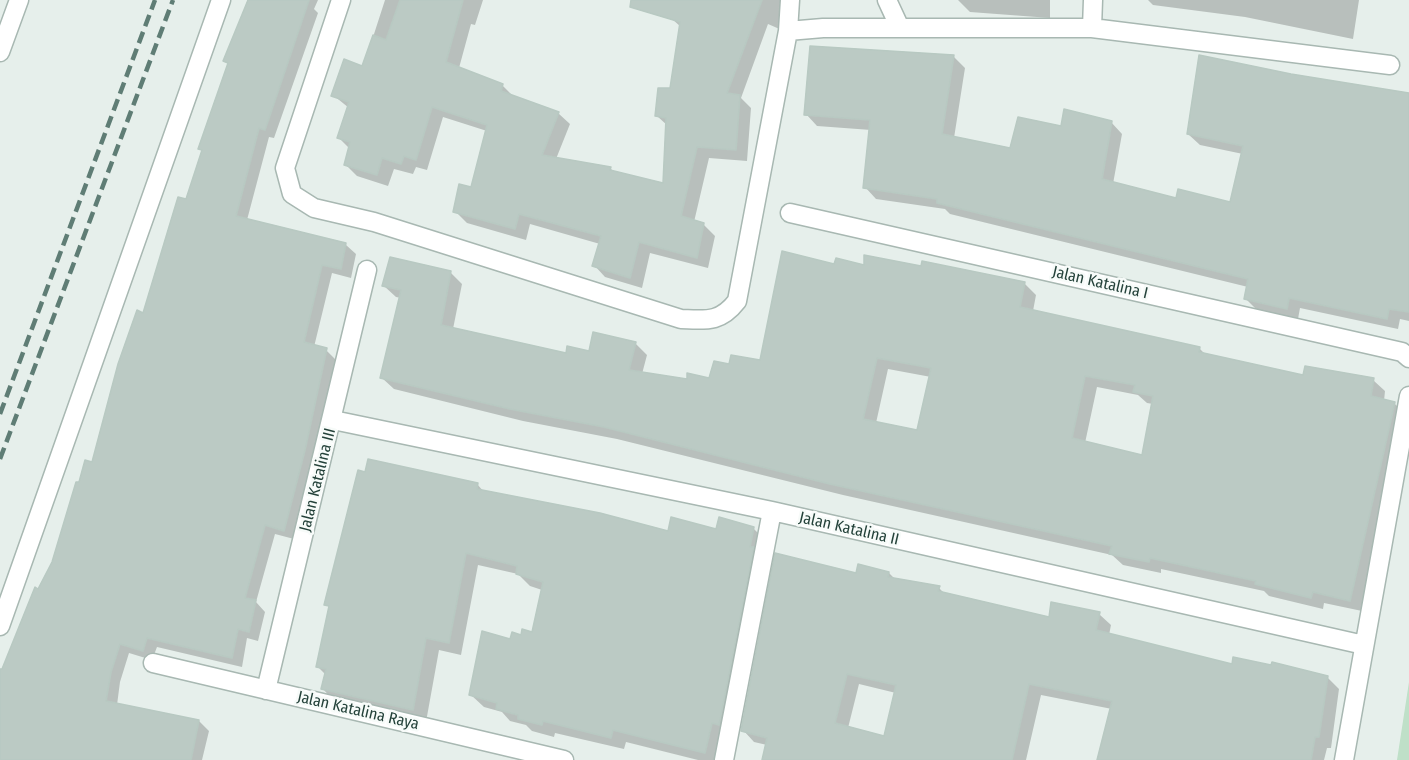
<!DOCTYPE html>
<html>
<head>
<meta charset="utf-8">
<style>
	body { margin:0 }
	canvas { display:block; background:#e6efeb }
</style>
</head>
<body>
<canvas width="1409" height="760"></canvas>
<script>
const ctx = document.querySelector('canvas').getContext('2d');
ctx.lineJoin = 'round';
function fill(path, color) {
  ctx.fillStyle = color;
  ctx.fill(path, 'evenodd');
}
function trace(path, color, width, dash) {
  ctx.strokeStyle = color;
  ctx.lineWidth = width;
  ctx.lineCap = dash ? 'butt' : 'round';
  ctx.setLineDash(dash || []);
  ctx.stroke(path);
}
function label(font, color, halo, rows, align = 'center') {
  ctx.font = font + ' "Fira Sans Condensed",sans-serif';
  ctx.lineWidth = 5;
  ctx.setLineDash([]);
  ctx.textBaseline = 'middle';
  ctx.strokeStyle = halo;
  ctx.fillStyle = color;
  for (const [text, x, y, turn = 0] of rows) {
    ctx.save();
    ctx.translate(x, y);
    ctx.rotate((+turn || 0) * Math.PI / 180);
    ctx.textAlign = isNaN(turn) ? turn : align;
    if (halo) ctx.strokeText(text, 0, 0);
    ctx.fillText(text, 0, 0);
    ctx.restore();
  }
}
const green = new Path2D(`
	M 1409,682 L 1409,760 L 1397,760 Z`);
const shadow = new Path2D(`
	M 248,0 L 318,0 L 314,9 L 318,13 L 274,138 L 269,137 L 247,220 L 346,245 L 356,254 L 351,278 L 332,273 L 314,347 L 326,350 L 336,360 L 294,539 L 275,534 L 256,602 L 265,612 L 258,641 L 247,638 L 242,667 L 157,647 L 152,660 L 129,653 L 120,682 L 117,705 L 199,721 L 209,731 L 202,760 L 0,760 L 0,685 L 53,563 L 80,484 L 93,464 L 187,201 L 203,152 L 200,149 L 229,65 L 225,61 Z
	M 385,0 L 483,0 L 475,25 L 471,24 L 459,68 L 502,85 L 515,98 L 558,113 L 570,124 L 556,159 L 610,168 L 614,172 L 664,185 L 668,126 L 657,116 L 672,90 L 681,27 L 672,19 L 678,0 L 795,0 L 784,31 L 768,24 L 741,98 L 751,108 L 747,161 L 709,158 L 694,222 L 704,225 L 715,236 L 708,268 L 650,253 L 642,288 L 605,277 L 594,265 L 600,244 L 530,224 L 526,240 L 467,223 L 455,211 L 472,189 L 487,131 L 443,117 L 427,170 L 416,167 L 413,174 L 394,169 L 388,186 L 357,176 L 346,165 L 350,149 L 338,137 L 349,108 L 333,95 L 363,68 Z
	M 958,0 L 1050,0 L 1050,18 L 970,12 Z
	M 1148,0 L 1359,0 L 1353,39 L 1245,17 L 1153,5 Z
	M 954,57 L 965,68 L 954,138 L 1011,150 L 1062,127 L 1111,122 L 1122,134 L 1113,184 L 1177,199 L 1231,204 L 1243,154 L 1200,145 L 1188,134 L 1291,75 L 1409,94 L 1409,321 L 1400,319 L 1398,329 L 1300,308 L 1298,319 L 1257,310 L 1245,298 L 1248,287 L 950,214 L 945,209 L 876,199 L 865,187 L 871,130 L 817,126 L 806,114 Z
	M 835,266 L 922,268 L 1024,283 L 1036,295 L 1033,311 L 1199,348 L 1206,355 L 1304,376 L 1373,380 L 1385,391 L 1384,401 L 1394,403 L 1406,415 L 1362,611 L 1324,603 L 1323,609 L 1269,596 L 1264,591 L 1161,569 L 1161,573 L 1123,565 L 1112,555 L 843,495 L 617,439 L 523,421 L 394,389 L 382,378 L 401,298 L 396,297 L 384,286 L 451,273 L 462,284 L 453,329 L 567,355 L 635,343 L 647,355 L 642,374 L 688,381 L 710,380 L 730,366 L 761,361 ZM 888,369 L 931,377 L 918,432 L 876,423 ZM 1097,387 L 1138,395 L 1147,403 L 1153,404 L 1143,457 L 1085,443 Z
	M 477,484 L 484,492 L 669,533 L 753,528 L 766,541 L 718,760 L 698,760 L 626,742 L 624,749 L 555,733 L 554,737 L 532,731 L 526,725 L 510,721 L 502,712 L 484,707 L 471,695 L 511,640 L 533,634 L 542,590 L 530,586 L 518,574 L 478,565 L 461,655 L 439,650 L 426,722 L 335,702 L 323,689 L 326,675 L 317,666 L 330,608 L 326,604 Z
	M 889,573 L 895,579 L 939,588 L 946,595 L 1050,618 L 1099,614 L 1111,625 L 1109,635 L 1233,666 L 1327,677 L 1339,689 L 1331,748 L 1327,748 L 1324,760 L 1099,760 L 1112,709 L 1041,695 L 1026,760 L 764,760 L 767,745 L 754,742 L 743,730 L 857,574 ZM 859,684 L 896,693 L 885,738 L 848,728 Z`);
const building = new Path2D(`
	M 248,0 L 309,0 L 265,130 L 259,128 L 236,216 L 346,243 L 341,269 L 322,265 L 304,342 L 327,348 L 305,450 L 284,531 L 265,525 L 245,598 L 256,600 L 249,632 L 238,629 L 232,658 L 147,638 L 143,651 L 120,644 L 111,672 L 106,701 L 199,720 L 191,760 L 0,760 L 0,669 L 2,669 L 35,587 L 38,589 L 52,562 L 76,482 L 79,482 L 85,460 L 92,462 L 118,364 L 137,310 L 143,313 L 178,197 L 186,199 L 202,150 L 198,149 L 228,63 L 223,61 Z
	M 400,0 L 463,0 L 446,62 L 503,84 L 501,91 L 559,112 L 542,155 L 611,167 L 610,170 L 663,183 L 666,118 L 655,116 L 658,88 L 670,88 L 680,22 L 630,7 L 631,0 L 762,0 L 727,93 L 740,95 L 736,150 L 697,147 L 681,216 L 704,223 L 697,258 L 639,242 L 630,278 L 592,266 L 601,236 L 519,214 L 515,229 L 453,212 L 459,184 L 471,187 L 487,125 L 432,107 L 416,160 L 404,156 L 401,164 L 382,158 L 377,175 L 344,165 L 350,142 L 337,138 L 349,102 L 331,96 L 344,59 L 362,66 L 373,35 L 386,40 Z
	M 810,46 L 954,55 L 942,134 L 1010,148 L 1018,117 L 1061,126 L 1064,109 L 1112,121 L 1102,179 L 1176,198 L 1178,189 L 1230,202 L 1243,146 L 1187,134 L 1199,55 L 1291,74 L 1409,93 L 1409,312 L 1389,309 L 1387,319 L 1289,298 L 1287,309 L 1244,299 L 1248,279 L 937,203 L 937,199 L 863,188 L 870,120 L 804,115 Z
	M 782,251 L 834,264 L 836,258 L 864,265 L 864,255 L 921,266 L 922,261 L 1025,282 L 1020,307 L 1200,347 L 1199,352 L 1303,375 L 1305,366 L 1374,378 L 1371,396 L 1395,402 L 1350,601 L 1313,592 L 1311,598 L 1255,584 L 1256,581 L 1150,558 L 1149,562 L 1109,554 L 1112,546 L 830,484 L 604,427 L 510,409 L 380,378 L 401,290 L 382,286 L 390,257 L 451,271 L 441,325 L 566,353 L 567,346 L 589,351 L 593,332 L 636,342 L 629,370 L 687,379 L 687,373 L 709,378 L 714,361 L 729,364 L 731,355 L 760,360 ZM 877,358 L 931,368 L 917,430 L 863,419 ZM 1085,376 L 1135,385 L 1133,392 L 1153,396 L 1142,455 L 1072,438 Z
	M 368,459 L 478,483 L 477,489 L 600,513 L 668,531 L 671,517 L 716,529 L 719,517 L 754,527 L 750,547 L 754,547 L 719,725 L 712,723 L 705,753 L 613,730 L 611,738 L 543,721 L 542,725 L 518,719 L 518,715 L 496,709 L 497,703 L 469,695 L 482,631 L 510,639 L 512,632 L 521,635 L 522,629 L 532,632 L 543,582 L 516,574 L 517,566 L 466,553 L 449,643 L 426,638 L 413,710 L 321,689 L 326,669 L 316,667 L 329,606 L 324,605 L 358,470 L 365,472 Z
	M 775,553 L 856,573 L 858,564 L 889,572 L 888,577 L 940,586 L 938,591 L 1049,617 L 1051,602 L 1100,612 L 1096,630 L 1232,664 L 1233,657 L 1271,665 L 1272,662 L 1328,676 L 1319,737 L 1315,737 L 1311,760 L 1097,760 L 1112,701 L 1029,684 L 1012,760 L 762,760 L 767,738 L 741,731 ZM 847,674 L 896,685 L 884,736 L 835,723 Z`);
const minor = new Path2D(`
	M 341,0 L 285,168 L 292,194 L 314,208 L 374,222 L 681,319 C 706,320 720,323 737,301 L 788,31 L 823,28 L 1092,28 L 1390,65
	M 887,0 L 900,28
	M 1092,28 L 1093,0
	M 788,31 L 790,0
	M 0,52 L 19,0
	M 790,213 L 1402,352 L 1409,358
	M 333,420 L 772,511 L 1364,645
	M 0,626 L 221,0
	M 153,663 L 564,760
	M 266,690 L 367,270
	M 724,760 L 772,511
	M 1344,760 L 1409,396`);
const rail = new Path2D(`
	M 0,414 L 155,0
	M 0,459 L 173,0`);
const streetNames = [
	["Jalan Katalina I",1100,283,13],
	["Jalan Katalina III",318,480,-76],
	["Jalan Katalina II",849,529,13],
	["Jalan Katalina Raya",358,711,13]
];
fill(green, '#bfe0c8');
fill(shadow, '#0003');
fill(building, '#bbcac4');
trace(building, '#b8c9c2', 1.5);
trace(minor, '#a8b8b2', 21);
trace(minor, '#fff', 18);
trace(rail, '#5f7d75', 4.5, [12, 6]);
label('16px', '#24423a', '#f7fbf9', streetNames);
</script>
</body>
</html>
